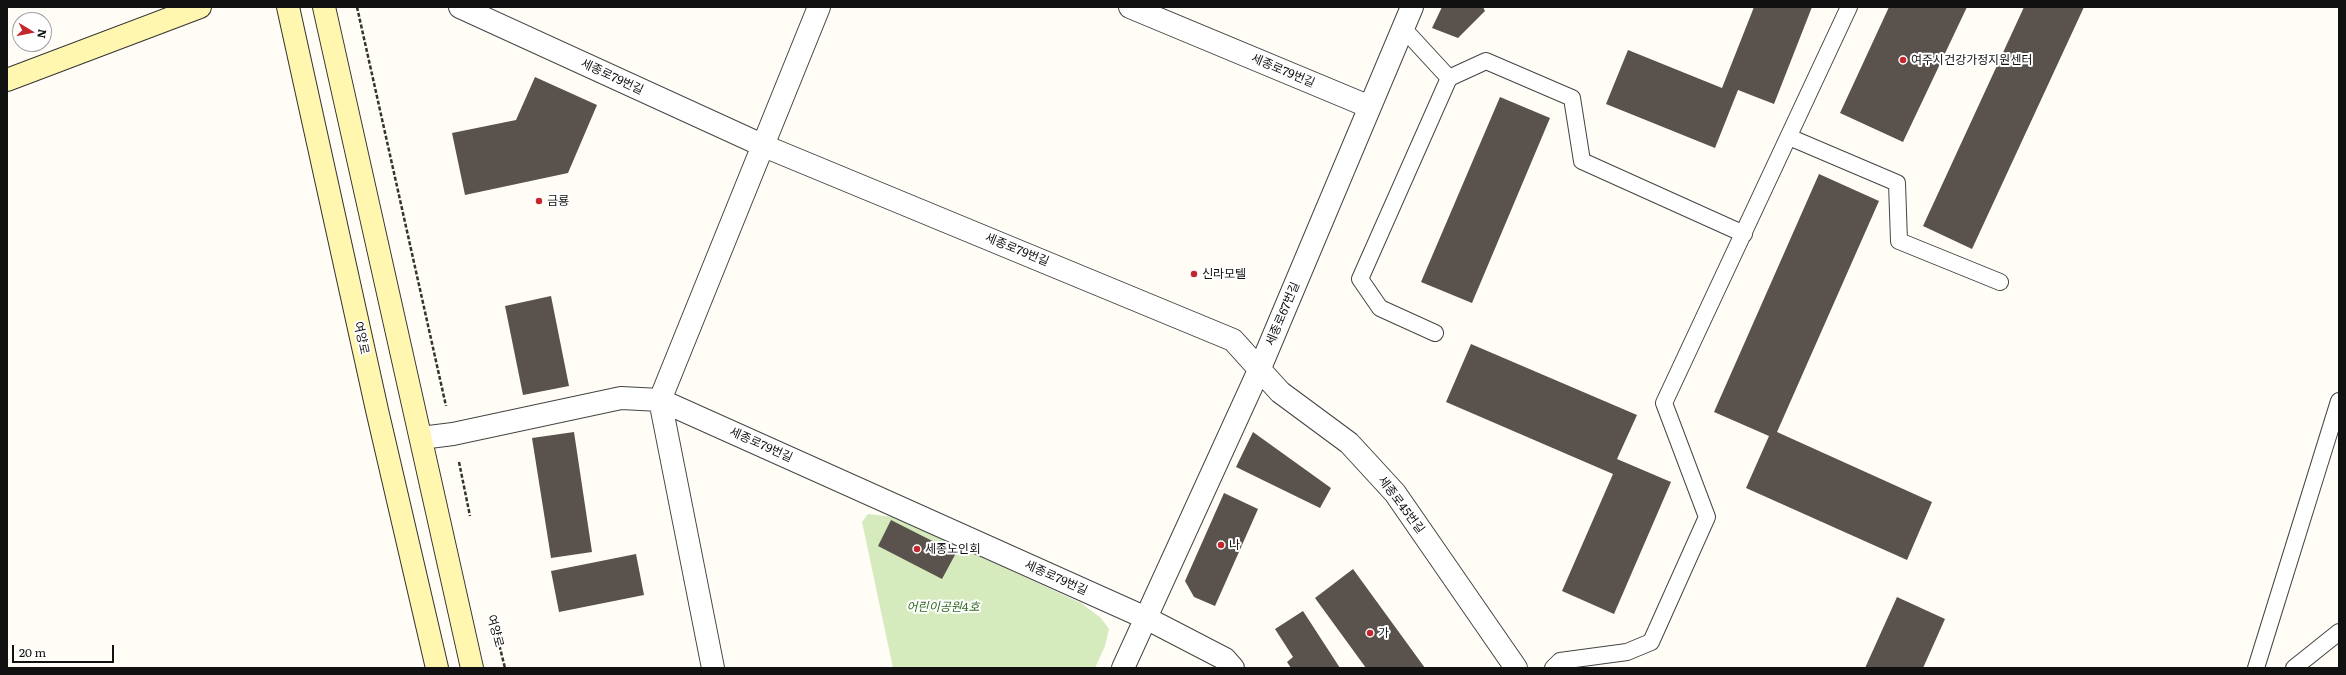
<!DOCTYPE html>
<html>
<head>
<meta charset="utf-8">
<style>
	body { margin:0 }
	#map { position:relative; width:2346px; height:675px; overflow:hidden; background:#fffdf5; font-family:Literata,serif }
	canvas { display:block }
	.frame { position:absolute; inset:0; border:8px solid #111; pointer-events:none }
	.north { position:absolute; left:12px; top:12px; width:40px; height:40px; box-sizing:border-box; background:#fff; border:1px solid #a0a0a0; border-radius:50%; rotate:100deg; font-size:11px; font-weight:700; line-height:16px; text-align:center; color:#111 }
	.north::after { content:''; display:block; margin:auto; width:14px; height:18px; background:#c4262e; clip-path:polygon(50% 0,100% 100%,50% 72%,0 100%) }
	.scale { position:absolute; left:12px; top:645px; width:102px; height:18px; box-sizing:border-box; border:2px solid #111; border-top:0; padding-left:5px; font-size:12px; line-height:14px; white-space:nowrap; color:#111; -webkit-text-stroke:3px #fff; paint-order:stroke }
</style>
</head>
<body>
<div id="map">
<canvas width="2346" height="675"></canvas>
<div class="frame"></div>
<div class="north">N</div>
<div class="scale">20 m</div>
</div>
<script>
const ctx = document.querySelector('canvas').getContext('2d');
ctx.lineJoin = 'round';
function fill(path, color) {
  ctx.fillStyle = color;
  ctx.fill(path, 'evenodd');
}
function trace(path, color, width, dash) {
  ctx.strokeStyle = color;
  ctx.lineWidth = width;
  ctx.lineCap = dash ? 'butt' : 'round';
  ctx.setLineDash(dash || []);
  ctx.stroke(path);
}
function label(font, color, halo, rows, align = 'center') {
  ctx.font = font + ' Literata,"Noto Sans KR",serif';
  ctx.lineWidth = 4;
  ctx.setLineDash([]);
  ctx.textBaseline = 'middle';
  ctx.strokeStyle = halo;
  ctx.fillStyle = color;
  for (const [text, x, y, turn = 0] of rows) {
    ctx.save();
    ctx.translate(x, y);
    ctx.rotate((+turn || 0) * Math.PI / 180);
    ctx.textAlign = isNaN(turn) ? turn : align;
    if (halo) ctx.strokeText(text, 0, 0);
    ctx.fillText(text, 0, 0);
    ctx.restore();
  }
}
const green = new Path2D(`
	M 868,514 L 894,517 L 1081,603 L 1101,618 L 1109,629 L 1105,646 L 1095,668 L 893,668 L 862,522 Z`);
const building = new Path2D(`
	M 1442,7 L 1483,7 L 1485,11 L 1458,38 L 1432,28 Z
	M 1754,7 L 1812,7 L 1774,104 L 1738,90 L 1715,148 L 1606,104 L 1628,50 L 1722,88 Z
	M 1889,7 L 1967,7 L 1903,142 L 1840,113 Z
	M 2024,7 L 2084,7 L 1972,249 L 1923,226 Z
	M 535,77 L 597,105 L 568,173 L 465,195 L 452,133 L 516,120 Z
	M 1500,97 L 1550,118 L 1472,303 L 1421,282 Z
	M 1819,174 L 1879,201 L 1777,432 L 1932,502 L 1907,560 L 1746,488 L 1769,436 L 1714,412 Z
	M 551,296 L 569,386 L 523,395 L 505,306 Z
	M 1471,344 L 1637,415 L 1617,459 L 1671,482 L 1614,614 L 1562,591 L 1613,474 L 1446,402 Z
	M 574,432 L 592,552 L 551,558 L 532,438 Z
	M 1253,432 L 1331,488 L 1320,508 L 1236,467 Z
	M 1224,493 L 1258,509 L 1215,606 L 1194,597 L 1185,581 Z
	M 891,520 L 956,553 L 942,579 L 878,546 Z
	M 636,554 L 644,595 L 559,612 L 551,571 Z
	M 1353,569 L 1425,668 L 1366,668 L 1315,598 Z
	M 1897,597 L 1945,619 L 1923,668 L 1865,668 Z
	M 1303,611 L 1340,668 L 1291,668 L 1287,662 L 1293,657 L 1275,629 Z`);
const path = new Path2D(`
	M 357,7 L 446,406
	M 459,462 L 470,516
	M 498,640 L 505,668`);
const lane = new Path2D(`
	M 1402,27 L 1449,78
	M 1789,137 L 1897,183 L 1899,241 L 2000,282
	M 1435,333 L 1380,308 L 1360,279 L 1449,78 L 1486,61 L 1572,98 L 1582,161 L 1744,234
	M 1553,668 L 1560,661 L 1627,652 L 1651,642 L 1707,517 L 1664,403 L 1849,7
	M 2256,668 L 2339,401
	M 2294,668 L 2339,632`);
const street = new Path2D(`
	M 460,7 L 764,146 L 1233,340 L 1280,392 L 1349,443 L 1395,493 L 1516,668
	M 1130,7 L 1370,107
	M 421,438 L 453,434 L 621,398 L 660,400 L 1146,618 L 1225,659 L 1233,668
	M 713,668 L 660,400 L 819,7
	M 1123,668 L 1260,368 L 1412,7`);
const secondary = new Path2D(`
	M 288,7 L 377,410 L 437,668
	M 324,7 L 472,668
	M 7,80 L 200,7`);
const markers = [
	[1903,60,4,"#c4262e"],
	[539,201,4,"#c4262e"],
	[1194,274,4,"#c4262e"],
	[1221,545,4,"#c4262e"],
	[917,549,4,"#c4262e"],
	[1370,633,4,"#c4262e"]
];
const poiNames = [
	["여주시건강가정지원센터",1911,60],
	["금룡",547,201],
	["신라모텔",1202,274],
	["나",1229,545],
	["세종노인회",925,549],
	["가",1378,633]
];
const streetNames = [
	["세종로79번길",1283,71,23],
	["세종로79번길",612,77,25],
	["세종로79번길",1017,250,22],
	["세종로67번길",1283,314,-67],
	["여양로",361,338,78],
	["세종로79번길",761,445,24],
	["세종로45번길",1401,505,53],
	["세종로79번길",1056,578,24],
	["여양로",495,631,75]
];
const parkNames = [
	["어린이공원4호",943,607]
];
fill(green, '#d5ebbd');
fill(building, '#5a524d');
trace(lane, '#444', 18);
trace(street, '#444', 24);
trace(secondary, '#333', 24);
trace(path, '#333', 2.5, [4, 2]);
trace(lane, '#fff', 16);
trace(street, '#fff', 22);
trace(secondary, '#fff6b0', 22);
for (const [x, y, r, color] of markers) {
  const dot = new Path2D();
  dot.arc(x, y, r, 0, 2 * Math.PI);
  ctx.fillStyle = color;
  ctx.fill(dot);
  trace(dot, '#fff', 1.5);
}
label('12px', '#111', '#fff', poiNames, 'left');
label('12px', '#111', '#fff', streetNames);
label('italic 12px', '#2f6b1f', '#fff', parkNames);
</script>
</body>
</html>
